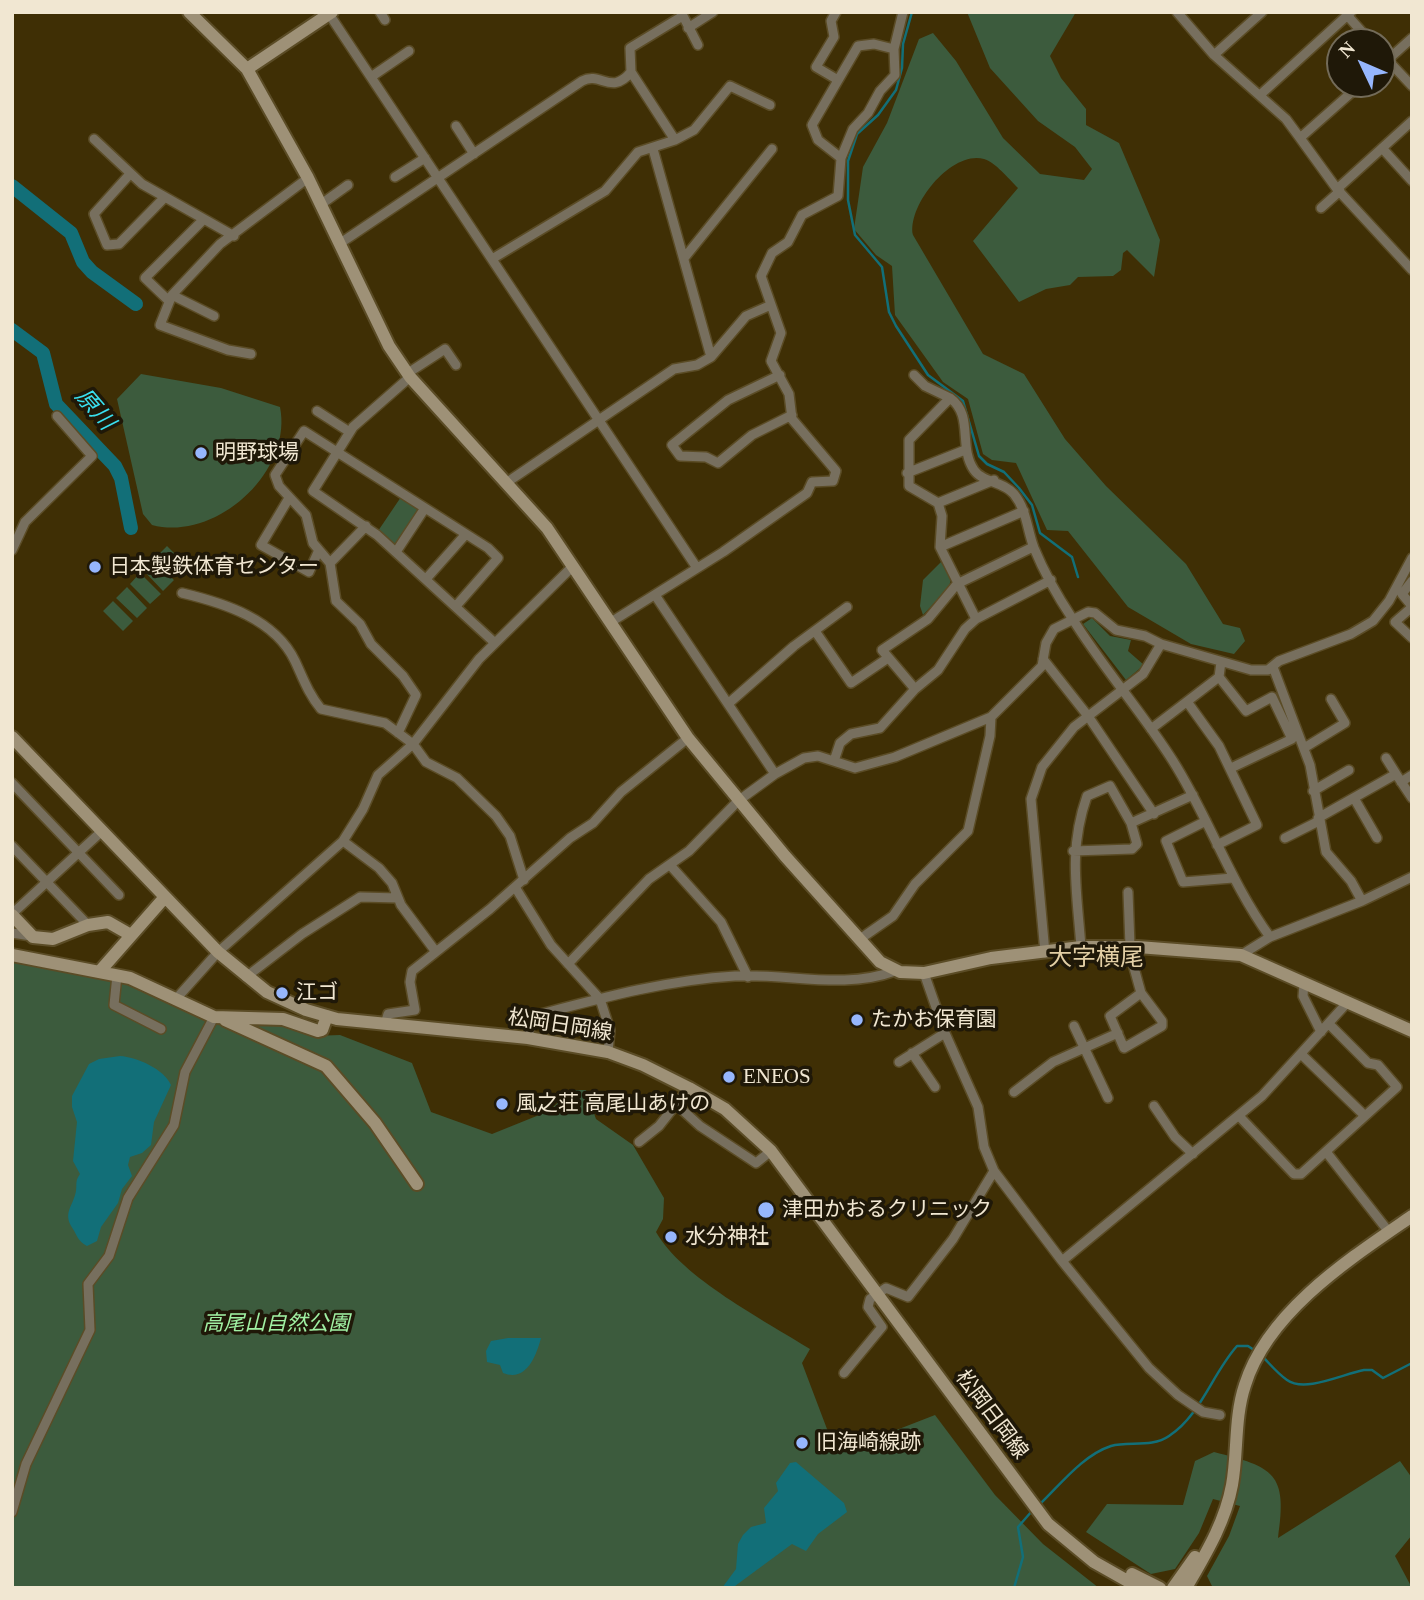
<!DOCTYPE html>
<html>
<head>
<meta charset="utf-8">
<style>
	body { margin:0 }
	#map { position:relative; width:1424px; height:1600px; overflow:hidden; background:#3f2f05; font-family:"Times New Roman",serif }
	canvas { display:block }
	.frame { position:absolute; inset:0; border:14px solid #f1e7d2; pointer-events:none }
	.north { position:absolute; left:1326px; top:28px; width:70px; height:70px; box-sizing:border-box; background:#1f1808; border:2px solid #736b59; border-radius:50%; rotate:314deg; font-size:19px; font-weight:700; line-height:28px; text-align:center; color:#f1e7d2 }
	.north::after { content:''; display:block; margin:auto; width:24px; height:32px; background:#96b6fd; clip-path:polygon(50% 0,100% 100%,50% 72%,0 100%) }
</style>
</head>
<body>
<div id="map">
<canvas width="1424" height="1600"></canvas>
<div class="frame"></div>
<div class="north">N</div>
</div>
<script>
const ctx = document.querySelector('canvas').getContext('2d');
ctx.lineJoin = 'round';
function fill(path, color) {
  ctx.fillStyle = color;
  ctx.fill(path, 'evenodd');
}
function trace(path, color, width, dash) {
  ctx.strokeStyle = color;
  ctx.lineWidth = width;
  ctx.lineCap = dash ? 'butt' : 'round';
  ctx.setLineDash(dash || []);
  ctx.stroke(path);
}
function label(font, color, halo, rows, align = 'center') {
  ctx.font = font + ' "Times New Roman","Noto Sans JP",serif';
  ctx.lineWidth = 7;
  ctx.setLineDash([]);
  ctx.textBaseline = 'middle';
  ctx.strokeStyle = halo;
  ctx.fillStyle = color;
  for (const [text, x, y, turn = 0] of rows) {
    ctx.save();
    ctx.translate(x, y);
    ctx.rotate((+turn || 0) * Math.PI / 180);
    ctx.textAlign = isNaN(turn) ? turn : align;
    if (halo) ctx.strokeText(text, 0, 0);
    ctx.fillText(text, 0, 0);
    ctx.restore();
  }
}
const green = new Path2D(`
	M 967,12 L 1076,12 L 1050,56 L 1061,78 L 1086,109 L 1086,125 L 1119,143 L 1160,240 L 1154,277 L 1127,250 L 1123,253 L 1121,270 L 1113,276 L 1078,277 L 1070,285 L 1046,289 L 1019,302 L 973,241 L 1018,188 C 1009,179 995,162 984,159 C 951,150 907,206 913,235 L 983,354 L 1024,374 L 1065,439 L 1106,486 L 1186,564 L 1223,624 L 1240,628 L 1245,641 L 1234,654 L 1191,644 L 1128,607 L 1068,531 L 1047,530 L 1016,463 L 992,460 L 983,454 L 968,399 L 943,382 L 895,315 L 892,266 L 876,255 L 854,229 L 863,167 L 887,123 L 919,39 L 933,33 L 956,61 L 1003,138 L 1040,174 L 1084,180 L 1092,169 L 1075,147 L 1038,121 L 990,68 Z
	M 141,374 L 221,388 L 280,407 C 293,472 216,542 152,525 L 143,514 L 117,399 Z
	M 401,497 L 420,511 L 394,546 L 378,531 Z
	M 167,546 L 188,567 L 178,577 L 157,556 Z
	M 153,560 L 174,580 L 163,591 L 143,570 Z
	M 941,562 L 951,579 L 949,587 L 923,615 L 920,606 L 923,580 Z
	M 140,573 L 161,594 L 150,604 L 130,584 Z
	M 127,587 L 147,608 L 137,618 L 116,598 Z
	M 113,601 L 133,621 L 123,631 L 103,611 Z
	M 1092,618 L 1110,636 L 1131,640 L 1128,651 L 1144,665 L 1126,680 L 1083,624 Z
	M 12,960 L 121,981 L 205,1019 L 283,1023 L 313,1036 L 340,1035 L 412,1063 L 431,1112 L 492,1134 L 549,1111 L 571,1090 L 586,1090 L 596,1119 L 633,1145 L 664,1198 L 663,1219 L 656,1232 C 682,1278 764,1320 810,1349 L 802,1363 L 827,1429 L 837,1442 L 881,1436 L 935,1415 L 995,1495 L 1043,1544 L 1099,1588 L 12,1588 Z
	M 1214,1452 C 1274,1467 1288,1473 1278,1538 L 1400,1461 L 1412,1478 L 1412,1535 L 1395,1556 L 1412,1588 L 1213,1588 L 1207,1576 L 1229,1536 L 1240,1506 L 1213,1499 L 1199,1533 L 1175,1569 L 1151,1574 L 1086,1532 L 1107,1504 L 1183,1505 L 1195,1461 Z`);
const water = new Path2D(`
	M 120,1056 C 137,1057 164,1069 171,1085 L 154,1122 L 151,1145 L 142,1153 L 130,1157 L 128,1165 L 132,1176 L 122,1189 L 118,1203 L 101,1227 L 97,1241 L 87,1246 C 77,1240 78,1237 73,1229 C 62,1213 73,1207 76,1191 C 77,1183 75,1181 80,1174 L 73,1161 L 77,1122 L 72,1107 L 72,1096 L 89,1064 L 99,1059 Z
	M 508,1338 L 541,1338 C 536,1357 526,1382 503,1373 L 500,1365 L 487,1362 L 486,1351 L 491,1341 Z
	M 796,1462 L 844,1503 L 847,1512 L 818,1534 L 806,1551 L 792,1544 L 735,1586 L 722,1588 L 736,1569 L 738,1544 L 743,1535 L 751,1527 L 766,1523 L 764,1508 L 778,1491 L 776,1483 L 790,1463 Z`);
const stream = new Path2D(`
	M 912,12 L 903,44 L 902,68 L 896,90 L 878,115 L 857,134 L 848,161 L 848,200 L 855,235 L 882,267 L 889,312 L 896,326 L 928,375 L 963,401 L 979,456 L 987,464 L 1004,472 L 1019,488 L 1032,505 L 1040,533 L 1072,557 L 1078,577
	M 1262,1356 C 1270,1364 1277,1373 1287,1380 C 1305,1393 1343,1374 1364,1370 L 1372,1370 L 1383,1378 L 1412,1363
	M 1040,1504 C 1060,1485 1083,1455 1111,1446 C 1129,1441 1152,1448 1169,1436 C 1201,1415 1212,1374 1237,1346 L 1248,1346 L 1257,1352
	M 1014,1588 L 1023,1557 L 1018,1527 L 1032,1511`);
const river = new Path2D(`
	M 12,186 L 71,233 L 83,262 L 92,272 L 136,304
	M 12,330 L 43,353 L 56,404 L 115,466 L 121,478 L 131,528`);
const street = new Path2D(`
	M 380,12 L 385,20
	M 681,12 L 698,45
	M 836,12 L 831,21 L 834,37 L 816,67 L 838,80
	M 1177,12 L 1214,55 L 1286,119 L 1300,138 L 1361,84
	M 329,14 L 697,568
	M 1346,14 L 1371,42
	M 688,28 L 713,12
	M 1382,54 L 1412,86
	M 1214,55 L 1262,12
	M 1382,65 L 1412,38
	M 371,77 L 409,51
	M 1260,95 L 1351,12
	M 456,126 L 474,154
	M 1300,138 L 1337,189 L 1412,270
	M 94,139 L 142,184 L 234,236
	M 675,140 L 694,130 L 730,86 L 770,105
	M 1382,148 L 1412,181
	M 653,149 L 711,357
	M 841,158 L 818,140 L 812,125 L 858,46 L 874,44 L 894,49
	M 130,174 L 94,214 L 107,245 L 119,244 L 165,197
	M 395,177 L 425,158
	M 1337,189 L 1412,121
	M 320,205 L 348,185
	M 1321,208 L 1340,191
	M 339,244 L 582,81 C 601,71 611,96 631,72 L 630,48 L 681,17
	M 685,257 L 772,149
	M 492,259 L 605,191 L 638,152 L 675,140 L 631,72
	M 172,295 L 214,316
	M 169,301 L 145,278 L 204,219
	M 251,354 L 228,350 L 160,325 L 172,295 L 220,244 L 308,178
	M 408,373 L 445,349 L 456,365
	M 780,375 L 728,400 L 672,445 L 680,456 L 706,457 L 718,463 L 752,435 L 792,415
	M 914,375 L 925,386 L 950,398 L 909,440 L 909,486 L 938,503 L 942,516 L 940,547 L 976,619
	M 410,377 L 353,427 L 313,491 L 377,535 L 495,643
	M 950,398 C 974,415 958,447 974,470 C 983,483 1003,481 1014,494 C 1027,510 1027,530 1034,548 C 1044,572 1058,597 1072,618 C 1103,668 1142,712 1173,761 C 1209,818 1230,882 1270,937
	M 317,411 L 345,429
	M 907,473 L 965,450
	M 506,483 L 674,369 L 697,365 L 711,357 L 746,316 L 771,305
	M 289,498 L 261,545 L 309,572 L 318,552
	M 938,503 L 994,480
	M 366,526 L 330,563 L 336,601 L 360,624 L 371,644 L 403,676 L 416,695 L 398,733
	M 940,547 L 1024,511
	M 12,550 L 25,522 L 92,456 L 57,416
	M 396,552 L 425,508
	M 330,563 L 313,543 L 306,515 L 279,486 L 275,475 L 304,431 L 488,548 L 498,558 L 456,606
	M 426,579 L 466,534
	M 1412,581 L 1402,594 L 1412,606
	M 182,593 C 224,603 275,619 295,661 C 303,678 308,693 321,709 L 385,723 L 413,744 L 426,762 L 457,778 L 496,816 L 510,836 L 524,880
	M 655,595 L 775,774
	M 1412,607 L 1395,622 L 1412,638
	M 611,622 L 723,552 L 807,493 L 812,482 L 833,481 L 836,471 L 792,419 L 789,394 L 771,361 L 781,333 L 761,276 L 772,253 L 788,242 L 802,215 L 838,196 L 841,158 L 853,129 L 868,113 L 880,91 L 895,75 L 894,49 L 903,12
	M 815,631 L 851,683 L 888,658
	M 1043,659 L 1088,716 L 1154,814
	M 1273,667 L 1310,765 L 1326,852 L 1351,881 L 1362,901
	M 1219,677 L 1246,711 L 1272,697 L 1292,739 L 1231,768
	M 915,689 L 882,650 L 928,619 L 957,584 L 1033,547
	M 729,703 L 794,646 L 847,607
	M 1188,703 L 1219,746 L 1257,825 L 1217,845
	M 1151,729 L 1219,677 L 1221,662
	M 1304,748 L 1345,723 L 1331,699
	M 1386,758 L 1396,774
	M 834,761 L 840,743 L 851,734 L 880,728 L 915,689 L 938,670 L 965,629 L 976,619 L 1051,580
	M 1401,782 L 1412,775
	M 12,783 L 119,895
	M 1313,791 L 1349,770
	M 1354,798 L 1377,838
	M 1318,818 L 1396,774 L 1412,798
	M 1206,821 L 1166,841 L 1183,882 L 1233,878
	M 1131,823 L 1193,795
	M 1285,838 L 1319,821
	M 343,841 L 379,868 L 392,883 L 401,905 L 436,952
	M 12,846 L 88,925
	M 1073,851 L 1132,849 L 1137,844 L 1131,823 L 1110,786 L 1087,796 C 1068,850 1077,892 1081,947
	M 670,865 L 721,922 L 748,977
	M 515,887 L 551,945 L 600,999 L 610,1030 L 608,1052
	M 1128,892 L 1130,946
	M 12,914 L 102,831
	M 12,933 L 31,936
	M 860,939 L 893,916 L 915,884 L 968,831 L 990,736 L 991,717
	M 1128,946 L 1141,993 L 1162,1021 L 1162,1026 L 1124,1048 L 1110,1016 L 1141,993
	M 1045,953 L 1031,799 L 1042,767 L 1074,727 L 1143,674 L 1161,644
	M 1241,955 L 1270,937 L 1362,901 L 1412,877
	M 568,964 L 649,879 L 689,851 L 738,801 L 775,774 L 804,758 L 818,756 L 855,768 L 895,757 L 991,717 L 1042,666 L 1046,643 L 1054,629 L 1088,612 L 1095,613 L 1116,630 L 1145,636 L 1161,644 L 1251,670 L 1268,670 L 1279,661 L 1351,634 L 1373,621 L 1389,601 L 1412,558
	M 924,973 L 945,1033 L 978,1107 L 984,1147 L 994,1171 L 1062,1261 L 1149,1368 L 1178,1395 L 1203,1412 L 1220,1415
	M 117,975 L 114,1005 L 161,1029
	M 246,977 L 302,934 L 360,897 L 398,898
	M 1304,984 L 1303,996 L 1321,1032
	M 176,999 L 218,952 L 343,841 L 363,809 L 378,775 L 413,744 L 479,659 L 573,566
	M 385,1024 L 388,1014 L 415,1010 L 410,982 L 412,971 L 490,909 L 570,838 L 593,823 L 621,792 L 688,738
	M 1074,1026 L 1108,1098
	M 528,1038 L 531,1021 L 541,1014 C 605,997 668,980 735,976 C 789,973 843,990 895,971
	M 912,1053 L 935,1087
	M 1301,1054 L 1363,1114
	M 899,1062 L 945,1033
	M 1014,1092 L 1053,1062 L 1118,1033
	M 677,1105 L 700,1126 L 756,1163 L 771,1151
	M 1154,1106 L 1175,1137 L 1193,1154
	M 1239,1116 L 1294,1174 L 1301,1174 L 1397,1087 L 1378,1065 L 1368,1063 L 1329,1024
	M 639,1142 L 659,1126 L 689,1088
	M 1327,1153 L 1389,1232
	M 1062,1261 L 1262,1096 L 1346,1004
	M 844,1373 L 882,1327 L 868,1307 L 870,1299 L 886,1288 L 908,1297 L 953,1239 L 994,1171
	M 12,1512 L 26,1464 L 90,1330 L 88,1284 L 109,1256 L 128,1198 L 174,1125 L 185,1072 L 214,1017`);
const secondary = new Path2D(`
	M 189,12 L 247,69 L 308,178 L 389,346 L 410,377 L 547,528 L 688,738 L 785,856 L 880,962 L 900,972 L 924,973 L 991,958 L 1081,947 L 1138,947 L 1241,955 L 1412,1031
	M 247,69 L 332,12
	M 12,737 L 218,952 L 267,992 L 306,1010 L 337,1019 L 528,1038 L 608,1052 L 643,1065 L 689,1088 L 725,1109 L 771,1151 L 1048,1524 L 1094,1562 L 1140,1588
	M 12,915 L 33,937 L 53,939 L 88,925 L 108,922 L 129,934
	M 12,955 L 130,978 L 214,1017 L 283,1019 L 318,1031 L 322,1030 L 327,1016
	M 100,971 L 165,897
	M 225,1020 L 326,1066 L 375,1123 L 417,1184
	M 1132,1574 L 1160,1588
	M 1173,1588 L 1195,1557
	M 1186,1588 C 1205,1555 1225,1523 1232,1485 C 1238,1452 1234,1418 1245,1385 C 1268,1311 1351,1258 1412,1216`);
const markers = [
	[201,453,7,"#96b6fd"],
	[95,567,7,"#96b6fd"],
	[282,993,7,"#96b6fd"],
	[857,1020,7,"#96b6fd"],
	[729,1077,7,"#96b6fd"],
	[502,1104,7,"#96b6fd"],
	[766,1210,9,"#96b6fd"],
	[671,1237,7,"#96b6fd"],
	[802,1443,7,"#96b6fd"]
];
const poiNames = [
	["明野球場",215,453],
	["日本製鉄体育センター",109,567],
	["江ゴ",296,993],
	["たかお保育園",871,1020],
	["ENEOS",743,1077],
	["風之荘 高尾山あけの",516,1104],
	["津田かおるクリニック",782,1210],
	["水分神社",685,1237],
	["旧海崎線跡",816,1443]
];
const streetNames = [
	["松岡日岡線",560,1026,9],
	["松岡日岡線",991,1415,53]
];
const parkNames = [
	["高尾山自然公園",276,1324]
];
const waterNames = [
	["原川",94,410,49]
];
const quarterNames = [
	["大字横尾",1096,959]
];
fill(green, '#3c5b3d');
fill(water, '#126f78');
trace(stream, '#126f78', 2.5);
trace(river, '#126f78', 14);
trace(street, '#5b4c26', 12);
trace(secondary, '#5b4c26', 16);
trace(street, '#776f5e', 9);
trace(secondary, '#9e9177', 12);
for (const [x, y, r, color] of markers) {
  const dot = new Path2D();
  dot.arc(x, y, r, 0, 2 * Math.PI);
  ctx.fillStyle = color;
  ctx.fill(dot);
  trace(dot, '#1f1808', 2.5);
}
label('21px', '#f1e7d2', '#1f1808', poiNames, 'left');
label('21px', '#f1e7d2', '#1f1808', streetNames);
label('italic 21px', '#a0f0a3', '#1f1808', parkNames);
label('italic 23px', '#39dfef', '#1f1808', waterNames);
label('24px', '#e3cfa5', '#1f1808', quarterNames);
</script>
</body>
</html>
